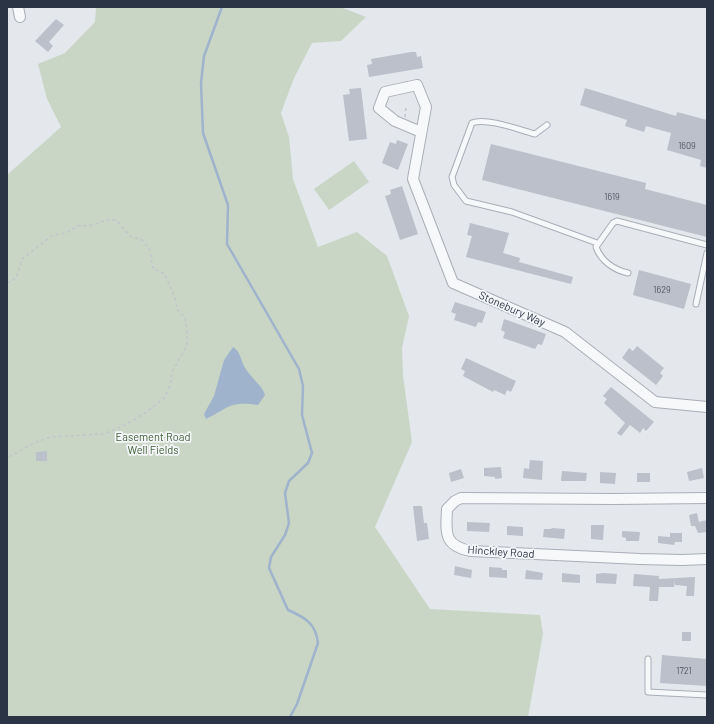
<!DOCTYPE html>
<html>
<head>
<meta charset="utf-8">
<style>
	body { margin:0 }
	#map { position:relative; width:714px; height:724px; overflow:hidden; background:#e4e7ec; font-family:Barlow,sans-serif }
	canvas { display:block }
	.frame { position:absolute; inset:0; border:8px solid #2b3445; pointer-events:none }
</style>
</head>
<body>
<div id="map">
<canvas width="714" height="724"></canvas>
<div class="frame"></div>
</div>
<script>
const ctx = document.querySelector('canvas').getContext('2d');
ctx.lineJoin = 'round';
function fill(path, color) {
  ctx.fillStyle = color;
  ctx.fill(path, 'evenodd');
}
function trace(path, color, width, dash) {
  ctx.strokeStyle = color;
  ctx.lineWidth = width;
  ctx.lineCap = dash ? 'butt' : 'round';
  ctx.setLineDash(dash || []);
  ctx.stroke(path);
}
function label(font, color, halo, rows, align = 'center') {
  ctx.font = font + ' Barlow,sans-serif';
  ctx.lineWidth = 3.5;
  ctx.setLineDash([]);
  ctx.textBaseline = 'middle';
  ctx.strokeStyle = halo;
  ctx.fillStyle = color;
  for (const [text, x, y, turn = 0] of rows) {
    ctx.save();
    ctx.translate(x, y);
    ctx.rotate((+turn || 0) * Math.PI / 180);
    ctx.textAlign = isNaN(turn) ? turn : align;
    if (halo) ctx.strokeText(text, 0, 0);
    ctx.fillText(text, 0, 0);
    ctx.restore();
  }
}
const green = new Path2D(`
	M 96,7 L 340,7 L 366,17 L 341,41 L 312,43 L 294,78 L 281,113 L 289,137 L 293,179 L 318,247 L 357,232 L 387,256 L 409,316 L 402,348 L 403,376 L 412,442 L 375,527 L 430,609 L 540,615 L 543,634 L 528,717 L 7,717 L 7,175 L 61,127 L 47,99 L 38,64 L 65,53 L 95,22 Z
	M 354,161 L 369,182 L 329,210 L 314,189 Z`);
const water = new Path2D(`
	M 233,347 C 240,351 241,360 244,366 C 249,376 263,386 265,395 L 258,405 C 229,401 229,408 206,419 L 204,414 L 214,396 L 224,360 Z`);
const stream = new Path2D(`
	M 222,7 L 204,56 L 201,83 L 203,133 L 228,205 L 227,244 L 299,369 L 303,386 L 302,415 L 312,453 L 308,463 L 289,481 L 285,493 L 289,523 L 285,535 L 271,557 L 269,568 L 288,610 C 304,617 316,623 318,643 L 297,704 L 290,717`);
const building = new Path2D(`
	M 56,19 L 64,25 L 49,42 L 53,46 L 48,52 L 35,41 Z
	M 411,52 L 416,52 L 417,57 L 421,56 L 423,68 L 369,77 L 367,65 L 372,64 L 371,59 Z
	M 361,88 L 367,139 L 349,141 L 343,95 L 350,94 L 349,89 Z
	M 585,88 L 676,116 L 677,112 L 707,120 L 707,168 L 700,166 L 701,160 L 667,150 L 671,133 L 646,126 L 644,132 L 625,126 L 627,120 L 580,105 Z
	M 397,140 L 408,144 L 398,170 L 382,163 L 390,142 L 396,144 Z
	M 491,144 L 646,183 L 645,189 L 707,205 L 707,237 L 482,180 Z
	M 402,186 L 418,234 L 400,240 L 385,196 L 391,194 L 390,190 Z
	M 470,223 L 509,233 L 503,253 L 520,258 L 519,262 L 573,277 L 571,284 L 466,257 L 472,236 L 467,235 Z
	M 639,270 L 691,284 L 684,309 L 633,295 Z
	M 455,302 L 486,312 L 482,323 L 478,322 L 476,327 L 454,320 L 456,314 L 451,312 Z
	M 504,319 L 546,334 L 542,345 L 538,344 L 535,349 L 503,338 L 505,332 L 501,330 Z
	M 637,346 L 664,368 L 660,373 L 663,376 L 656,385 L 622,358 L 629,348 L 633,351 Z
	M 466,358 L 516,381 L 511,392 L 507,390 L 505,395 L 494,390 L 493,392 L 463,376 L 465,371 L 461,369 Z
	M 611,387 L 654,422 L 646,431 L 643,428 L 640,433 L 630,425 L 621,436 L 617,433 L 625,423 L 604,403 L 607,399 L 603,396 Z
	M 47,451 L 47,461 L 36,461 L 36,452 Z
	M 530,460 L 543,461 L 542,480 L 523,478 L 524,468 L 529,469 Z
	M 501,467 L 502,478 L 495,479 L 495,477 L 484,476 L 484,468 Z
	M 702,468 L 704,478 L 689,481 L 687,472 Z
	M 461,469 L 464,478 L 451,482 L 449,473 Z
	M 562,471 L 587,473 L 586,481 L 561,481 Z
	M 600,472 L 616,473 L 615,484 L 600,483 Z
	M 637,473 L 650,473 L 650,482 L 637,482 Z
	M 413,506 L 422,506 L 424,523 L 427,523 L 429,539 L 417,541 Z
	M 697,513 L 699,522 L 707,520 L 707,532 L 698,533 L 695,526 L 691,526 L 689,515 Z
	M 467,522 L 490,523 L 489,532 L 467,531 Z
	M 591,525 L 604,525 L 603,540 L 591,539 Z
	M 507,526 L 523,527 L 523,536 L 507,535 Z
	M 552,528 L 565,529 L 564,539 L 543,537 L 544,529 L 551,529 Z
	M 622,531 L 640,532 L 639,541 L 626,541 L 626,538 L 622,537 Z
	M 670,533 L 682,533 L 682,542 L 675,542 L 674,545 L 658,543 L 658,536 L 670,537 Z
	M 455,566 L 472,570 L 471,578 L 454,575 Z
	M 489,567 L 502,568 L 502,570 L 507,570 L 507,578 L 489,577 Z
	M 526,570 L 543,573 L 542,580 L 525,579 Z
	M 562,573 L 580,575 L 580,583 L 562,582 Z
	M 604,573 L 617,574 L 616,584 L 596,583 L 596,574 Z
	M 634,574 L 659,576 L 659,579 L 695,577 L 694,596 L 686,596 L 687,586 L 675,585 L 675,580 L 674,587 L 659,587 L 658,601 L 649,601 L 650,587 L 633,586 Z
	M 682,632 L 691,632 L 691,641 L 682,641 Z
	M 662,655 L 707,659 L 707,686 L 660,683 Z`);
const path = new Path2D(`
	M 405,117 L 406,107
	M 7,283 L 16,278 L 22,259 L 53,235 L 66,233 L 78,226 L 93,225 L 106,220 L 116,220 L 130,236 L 142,240 L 150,250 L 153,269 L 164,273 L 175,297 L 177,309 L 185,318 L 187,332 L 187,345 L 172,372 L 170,385 L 165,397 L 148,411 L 125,425 L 104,434 L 51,437 L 34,443 L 7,458`);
const service = new Path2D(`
	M 547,125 L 535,134 C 520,130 486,117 472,123 L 452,177 L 454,185 L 466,201 L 512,212 L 597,243
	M 628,273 C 614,270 601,261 596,247 L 613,223 L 617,221 L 707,245
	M 696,304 L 707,253
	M 648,659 L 648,692 L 707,695`);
const minor = new Path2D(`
	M 18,7 L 20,17
	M 421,132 L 395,121 L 379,108 L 385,92 L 417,85 L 426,107 L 413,179 L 453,283 L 565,332 L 655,402 L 707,407
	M 707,498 L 613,499 L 461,498 L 455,501 L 447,509 C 446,532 443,546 471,551 L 640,559 L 682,560 L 707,559`);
const numberNames = [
	["1609",687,146],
	["1619",612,197],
	["1629",662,290],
	["1721",684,671]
];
const streetNames = [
	["Stonebury Way",512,309,24],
	["Hinckley Road",501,552,4]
];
const parkNames = [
	["Easement Road",153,437],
	["Well Fields",153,450]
];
fill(green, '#c9d6c5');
fill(water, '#9fb4cc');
trace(stream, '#9fb4cc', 2.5);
fill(building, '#bbc0ca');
trace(service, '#a9aeb7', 7);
trace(minor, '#a9aeb7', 12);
trace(path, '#c2c5cb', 1.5, [3, 3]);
trace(service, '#f7f8fa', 5);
trace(minor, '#f7f8fa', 10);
label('9px', '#4f5766', null, numberNames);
label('11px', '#2b3445', '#f4f6f9', streetNames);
label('11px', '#3f6138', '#f4f6f9', parkNames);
</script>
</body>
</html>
